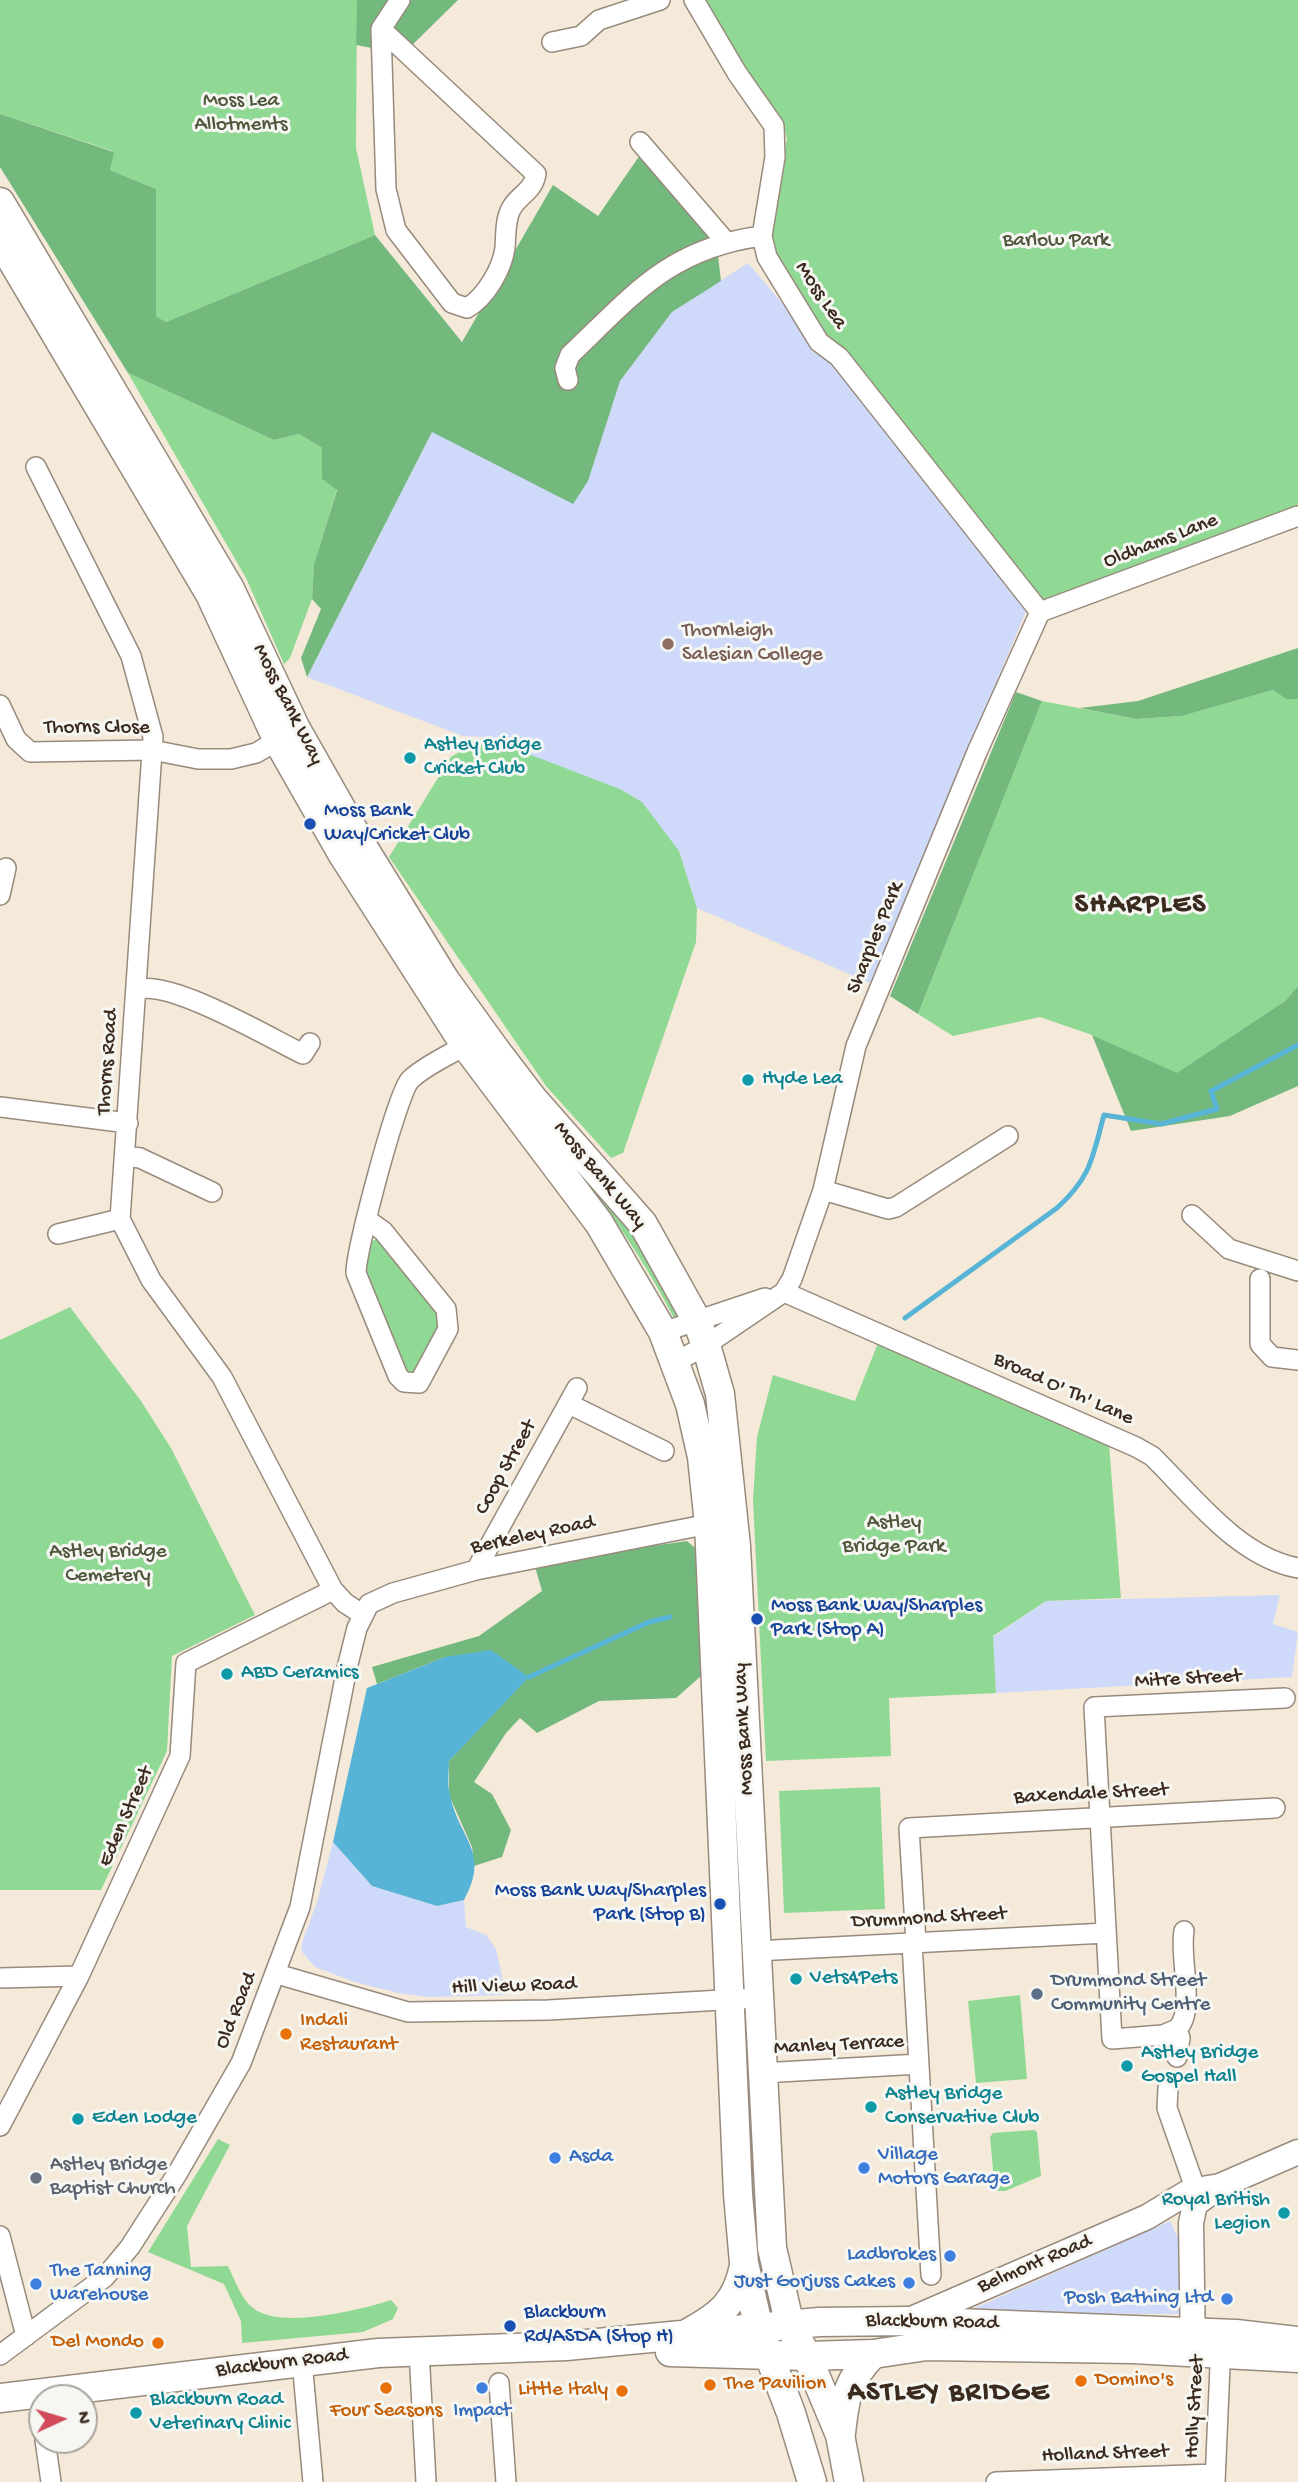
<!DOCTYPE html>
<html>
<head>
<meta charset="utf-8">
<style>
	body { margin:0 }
	#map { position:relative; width:1298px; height:2482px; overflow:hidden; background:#f5e9d9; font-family:"Gochi Hand",sans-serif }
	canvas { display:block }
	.north { position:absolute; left:28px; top:2384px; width:70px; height:70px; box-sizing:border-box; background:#f6f6f2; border:2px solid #aba49d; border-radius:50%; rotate:86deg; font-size:19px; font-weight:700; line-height:28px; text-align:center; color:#3b2a1e }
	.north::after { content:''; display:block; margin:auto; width:24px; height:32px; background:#d1495b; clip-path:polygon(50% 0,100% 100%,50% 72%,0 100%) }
</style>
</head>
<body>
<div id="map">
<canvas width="1298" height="2482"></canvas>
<div class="north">N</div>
</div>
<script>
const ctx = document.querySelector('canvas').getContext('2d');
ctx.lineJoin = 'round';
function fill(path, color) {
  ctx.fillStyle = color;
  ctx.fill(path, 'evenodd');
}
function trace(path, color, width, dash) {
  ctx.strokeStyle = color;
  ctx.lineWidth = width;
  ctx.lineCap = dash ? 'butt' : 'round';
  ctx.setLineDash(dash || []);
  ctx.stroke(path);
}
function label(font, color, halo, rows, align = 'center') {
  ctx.font = font + ' "Gochi Hand",sans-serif';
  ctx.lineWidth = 6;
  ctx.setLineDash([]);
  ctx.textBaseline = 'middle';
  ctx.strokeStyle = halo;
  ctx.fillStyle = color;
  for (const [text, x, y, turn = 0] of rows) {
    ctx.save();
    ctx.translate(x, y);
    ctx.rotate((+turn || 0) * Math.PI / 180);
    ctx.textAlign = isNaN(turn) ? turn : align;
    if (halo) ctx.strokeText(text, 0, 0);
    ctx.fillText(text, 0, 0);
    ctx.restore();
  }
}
const built = new Path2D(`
	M 748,263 L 799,323 L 813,352 L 831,361 L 1026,611 L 870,983 L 697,908 L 679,851 L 484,737 L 463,736 L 307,677 L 432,432 L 588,481 L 620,381 L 672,312 Z
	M 1280,1595 L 1273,1624 L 1298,1632 L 1292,1677 L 996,1693 L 993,1637 L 1046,1601 Z
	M 333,1842 L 372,1886 L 437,1906 L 464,1900 L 466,1927 L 486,1935 L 496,1949 L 506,1995 L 427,1997 L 398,1993 L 355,1982 L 315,1967 L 302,1952 L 302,1943 L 317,1902 Z
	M 1170,2221 L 1178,2238 L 1180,2314 L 964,2313 Z`);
const green = new Path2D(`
	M 0,0 L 357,0 L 356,148 L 375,235 L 166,322 L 156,316 L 156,189 L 110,170 L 113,151 L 0,114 Z
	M 694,0 L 1298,0 L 1298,516 L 1040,612 L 839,357 L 767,257 L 768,235 L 787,139 L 781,118 L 737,73 Z
	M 128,373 L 274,440 L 299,434 L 322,448 L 322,479 L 337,489 L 314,564 L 312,599 L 290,658 L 284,664 L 246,578 Z
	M 1273,690 L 1286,699 L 1298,699 L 1298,986 L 1285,1001 L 1177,1074 L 1092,1035 L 1040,1017 L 953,1036 L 918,1014 L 1042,701 L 1136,719 L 1182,716 Z
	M 484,737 L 620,789 L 642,802 L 679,851 L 697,908 L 696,942 L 623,1153 L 611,1158 L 546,1086 L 389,857 L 451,757 Z
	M 570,1161 L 620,1212 L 688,1318 L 676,1322 C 646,1263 611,1212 570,1161 Z
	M 377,1238 L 384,1240 L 439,1309 L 441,1330 L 415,1375 L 408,1376 L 365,1270 L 370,1243 Z
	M 70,1307 L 141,1401 L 171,1448 L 255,1615 L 172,1656 L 167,1751 L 101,1890 L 0,1890 L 0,1340 Z
	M 878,1343 L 1109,1444 L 1121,1598 L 1046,1601 L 993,1636 L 996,1693 L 889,1698 L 891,1756 L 766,1761 L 753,1500 L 757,1437 L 773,1375 L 855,1401 Z
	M 880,1787 L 885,1909 L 784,1913 L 779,1791 Z
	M 1020,1995 L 1027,2079 L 976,2083 L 968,2001 Z
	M 1034,2130 L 1037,2132 L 1041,2176 L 1005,2191 L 995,2191 L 990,2137 L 993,2133 Z
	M 218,2139 L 230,2145 L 187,2226 L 191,2267 L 228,2266 C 235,2280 241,2299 253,2308 C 280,2330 360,2310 391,2300 L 398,2308 L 393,2319 L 363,2332 L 242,2343 L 241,2321 L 224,2284 L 148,2252 Z`);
const forest = new Path2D(`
	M 357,0 L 458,0 L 403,54 L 356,45 Z
	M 0,114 L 114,152 L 110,170 L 156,189 L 156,316 L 166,322 L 375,235 L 462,342 L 553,185 L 598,216 L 640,155 L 715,231 L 721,281 L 672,312 L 620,381 L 588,481 L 573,504 L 432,432 L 307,677 L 301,658 L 321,609 L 312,599 L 314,564 L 337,490 L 322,479 L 322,448 L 299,434 L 274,440 L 128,373 L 0,167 Z
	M 1298,648 L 1298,699 L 1286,699 L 1273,690 L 1182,716 L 1136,719 L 1080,708 L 1138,701 Z
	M 1016,692 L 1042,701 L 918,1014 L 890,996 Z
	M 1298,986 L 1298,1086 L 1230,1116 L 1131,1131 L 1092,1035 L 1177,1073 L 1285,1001 Z
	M 687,1541 L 695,1548 L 701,1676 L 676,1698 L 599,1701 L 537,1733 L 520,1718 L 506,1733 L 474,1782 L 492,1794 L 511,1830 L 502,1857 L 474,1866 L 472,1847 L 449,1795 L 449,1761 L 528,1677 L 445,1657 L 377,1684 L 372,1667 L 479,1636 L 542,1591 L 534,1563 Z`);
const water = new Path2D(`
	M 491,1650 L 529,1677 L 449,1761 C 449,1772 447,1785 450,1795 C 459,1839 491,1852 464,1900 L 437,1906 L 372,1886 L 333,1842 L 367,1688 L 445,1657 Z`);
const stream = new Path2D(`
	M 905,1318 L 1057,1208 C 1091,1177 1092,1159 1104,1115 L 1161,1124 L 1217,1109 L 1211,1091 L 1298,1045
	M 529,1677 L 649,1622 L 670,1617`);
const minor = new Path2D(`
	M 694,0 L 737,73 L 774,126 L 775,157 L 762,236 L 767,257 L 819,342 L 839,357 L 1040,612
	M 381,29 L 536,174 C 533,192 518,195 511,209 C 505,220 506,235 505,248 C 502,269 486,297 467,308 L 452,303 L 396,230 L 386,189 L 381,29 L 400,0
	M 552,42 L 581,36 L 599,20 L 660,0
	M 640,142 L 726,242
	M 568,380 L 565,368 L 570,355 C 634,294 670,248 762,236
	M 36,467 L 131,656 L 153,737 L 120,1219 L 151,1280 L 222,1377 L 333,1590 L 345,1603 L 362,1614
	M 1040,612 L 1298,516
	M 0,705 L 16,739 L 30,752 L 152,750 L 198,759 L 231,759 L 256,753 L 287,735
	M 0,895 L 6,868
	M 137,990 C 168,978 270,1038 303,1054 L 310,1043
	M 0,1107 L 128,1123
	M 125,1156 L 140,1158 L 212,1192
	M 823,1190 L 888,1209 L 896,1207 L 1008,1136
	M 1192,1215 L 1229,1249 L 1298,1271
	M 366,1219 L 383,1231 L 446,1309 L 448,1329 L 419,1383 L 404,1382 L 398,1376 L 356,1273 C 356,1250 397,1094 410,1080 C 424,1066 448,1056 465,1045
	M 58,1234 L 120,1219
	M 1260,1279 L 1260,1344 L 1272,1357 L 1298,1360
	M 784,1292 L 1136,1447 L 1152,1456 C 1194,1497 1238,1557 1298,1568
	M 663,1332 L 765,1298
	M 676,1362 L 706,1345 L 784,1292 L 792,1279 L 823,1190 L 856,1046 L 977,752 L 1040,612
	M 569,1404 L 664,1451
	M 476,1570 L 577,1388
	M 912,1943 L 931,2275
	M 916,1943 L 909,1828 L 1275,1808
	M 755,1951 L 1106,1933
	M 277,1974 L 408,2012 L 548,2010 L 757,1998
	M 0,1978 L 79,1976
	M 1177,2029 L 1163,2035 L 1112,2039 L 1094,1707 L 1285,1698
	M 1177,2057 L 1180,2038 L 1177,2029 C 1196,2012 1179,1957 1184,1931
	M 762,2073 L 919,2064
	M 1168,2088 L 1167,2108 L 1199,2199
	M 0,2126 L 79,1976 L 180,1756 L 186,1663 L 333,1590
	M 0,2236 L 26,2336
	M 419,2350 L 426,2482
	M 0,2355 L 105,2277 L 130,2247 L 177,2174 L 241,2063 L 300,1907 L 347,1668 L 357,1628 L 369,1604 L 393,1593 L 476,1570 L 709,1524
	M 302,2361 L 313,2482
	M 499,2383 L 506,2482
	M 40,2394 L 42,2412
	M 45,2440 L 51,2482
	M 996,2482 L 1215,2474
	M 1215,2482 L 1221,2343`);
const major = new Path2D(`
	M 907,2321 L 1147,2217 L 1190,2191 L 1220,2186
	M 1193,2351 L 1191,2223 L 1195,2204 L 1220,2186 L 1298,2152`);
const highway = new Path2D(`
	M 0,202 L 230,589 L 296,729 L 363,847 L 445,980 L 497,1052 L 533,1099 L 643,1224 L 697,1321 L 706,1345 L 720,1394 L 736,1546 L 772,2248 L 790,2326 L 807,2356 L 840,2435 L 849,2482
	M 0,240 L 210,594 L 278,741 L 343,855 L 465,1045 L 599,1223 L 663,1332 L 690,1404 L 702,1457 L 709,1524 L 738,2194 L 744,2263 L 759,2329 L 791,2413 L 812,2482
	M 688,2333 C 720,2316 737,2302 744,2266
	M 670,2352 L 807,2356 L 873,2354 L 927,2346 L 1133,2349 L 1298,2358
	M 0,2398 L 378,2353 L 566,2346 L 819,2322 L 907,2321 L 1236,2334 L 1298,2341
	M 841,2433 C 845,2397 847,2381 873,2354`);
const markers = [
	[668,644,7,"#8d6e63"],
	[410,758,7,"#0f9aa8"],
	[310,824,7,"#1a4fb4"],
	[748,1080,7,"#0f9aa8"],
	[757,1619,7,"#1a4fb4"],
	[227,1674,7,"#0f9aa8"],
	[720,1904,7,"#1a4fb4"],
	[796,1979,7,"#0f9aa8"],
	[1037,1994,7,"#5c6f8a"],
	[286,2034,7,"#e8710a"],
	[1127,2066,7,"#0f9aa8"],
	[871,2107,7,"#0f9aa8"],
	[78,2119,7,"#0f9aa8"],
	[555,2158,7,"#3f7fe0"],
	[864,2168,7,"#3f7fe0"],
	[36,2178,7,"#6b7280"],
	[1284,2213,7,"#0f9aa8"],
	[950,2256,7,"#3f7fe0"],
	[909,2283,7,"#3f7fe0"],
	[36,2284,7,"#3f7fe0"],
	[1227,2299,7,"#3f7fe0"],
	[510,2326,7,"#1a4fb4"],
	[158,2343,7,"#e8710a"],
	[1081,2381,7,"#e8710a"],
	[710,2385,7,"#e8710a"],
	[386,2388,7,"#e8710a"],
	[482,2388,7,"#3f7fe0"],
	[622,2391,7,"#e8710a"],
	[136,2413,7,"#0f9aa8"]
];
const parkNames = [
	["Moss Lea",241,102],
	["Allotments",241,126],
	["Barlow Park",1056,242],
	["Astley",894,1524],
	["Bridge Park",894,1548],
	["Astley Bridge",108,1553],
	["Cemetery",108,1577]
];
const streetNames = [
	["Moss Lea",820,296,56],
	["Oldhams Lane",1161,542,-21],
	["Moss Bank Way",287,705,63],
	["Thorns Close",97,729],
	["Sharples Park",876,938,-68],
	["Thorns Road",109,1062,-86],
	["Moss Bank Way",599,1176,50],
	["Broad O' Th' Lane",1063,1390,24],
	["Coop Street",507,1468,-61],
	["Berkeley Road",533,1536,-12],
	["Mitre Street",1188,1680,-3],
	["Moss Bank Way",745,1729,-93],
	["Baxendale Street",1091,1795,-3],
	["Eden Street",127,1817,-66],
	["Drummond Street",929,1919,-3],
	["Hill View Road",514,1987,-2],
	["Old Road",237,2011,-68],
	["Manley Terrace",839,2046,-3],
	["Belmont Road",1035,2265,-23],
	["Blackburn Road",932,2323,1],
	["Blackburn Road",282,2364,-7],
	["Holly Street",1196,2407,-87],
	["Holland Street",1105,2455,-2]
];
const educationNames = [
	["Thornleigh",682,632],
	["Salesian College",682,656]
];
const cultureNames = [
	["Astley Bridge",424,746],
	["Cricket Club",424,770],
	["Hyde Lea",762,1080],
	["ABD Ceramics",241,1674],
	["Vets4Pets",810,1979],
	["Astley Bridge",1141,2054],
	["Gospel Hall",1141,2078],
	["Astley Bridge",885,2095],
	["Conservative Club",885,2119],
	["Eden Lodge",92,2119],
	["Royal British",1270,2201,"right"],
	["Legion",1270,2225,"right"],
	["Blackburn Road",150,2401],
	["Veterinary Clinic",150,2425]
];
const transitNames = [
	["Moss Bank",324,812],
	["Way/Cricket Club",324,836],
	["Moss Bank Way/Sharples",771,1607],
	["Park (Stop A)",771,1631],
	["Moss Bank Way/Sharples",706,1892,"right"],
	["Park (Stop B)",706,1916,"right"],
	["Blackburn",524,2314],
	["Rd/ASDA (Stop H)",524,2338]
];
const serviceNames = [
	["Drummond Street",1051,1982],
	["Community Centre",1051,2006]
];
const foodNames = [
	["Indali",300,2022],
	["Restaurant",300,2046],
	["Del Mondo",144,2343,"right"],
	["Domino's",1095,2381],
	["The Pavilion",724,2385],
	["Little Italy",608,2391,"right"],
	["Four Seasons",386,2412,"center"]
];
const shopNames = [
	["Village",878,2156],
	["Motors Garage",878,2180],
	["Asda",569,2158],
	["Ladbrokes",936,2256,"right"],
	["The Tanning",50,2272],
	["Warehouse",50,2296],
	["Just Gorjuss Cakes",895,2283,"right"],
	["Posh Bathing Ltd",1213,2299,"right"],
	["Impact",482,2412,"center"]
];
const worshipNames = [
	["Astley Bridge",50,2166],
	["Baptist Church",50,2190]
];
const districtNames = [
	["SHARPLES",1141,907],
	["ASTLEY BRIDGE",949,2395]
];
fill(built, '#cfdafa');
fill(green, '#8fd995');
fill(forest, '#73b97e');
fill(water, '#58b4d6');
trace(stream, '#58b4d6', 5);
trace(minor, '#988a7c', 22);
trace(major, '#988a7c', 27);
trace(highway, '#988a7c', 31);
trace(minor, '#fff', 19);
trace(major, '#fff', 24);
trace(highway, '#fff', 28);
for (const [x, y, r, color] of markers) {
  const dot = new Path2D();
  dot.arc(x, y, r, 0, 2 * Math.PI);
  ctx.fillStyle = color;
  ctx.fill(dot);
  trace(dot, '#f6f6f2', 2.5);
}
label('21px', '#50563c', '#f6f6f2', parkNames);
label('21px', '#3b2a1e', '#f6f6f2', streetNames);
label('21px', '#785e54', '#f6f6f2', educationNames, 'left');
label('21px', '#0d838f', '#f6f6f2', cultureNames, 'left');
label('21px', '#164399', '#f6f6f2', transitNames, 'left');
label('21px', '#4e5e75', '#f6f6f2', serviceNames, 'left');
label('21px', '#c56008', '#f6f6f2', foodNames, 'left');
label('21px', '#366cbe', '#f6f6f2', shopNames, 'left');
label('21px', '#5b616d', '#f6f6f2', worshipNames, 'left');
ctx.letterSpacing = '2px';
label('bold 28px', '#3b2a1e', '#f6f6f2', districtNames);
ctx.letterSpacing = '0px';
</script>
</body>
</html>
